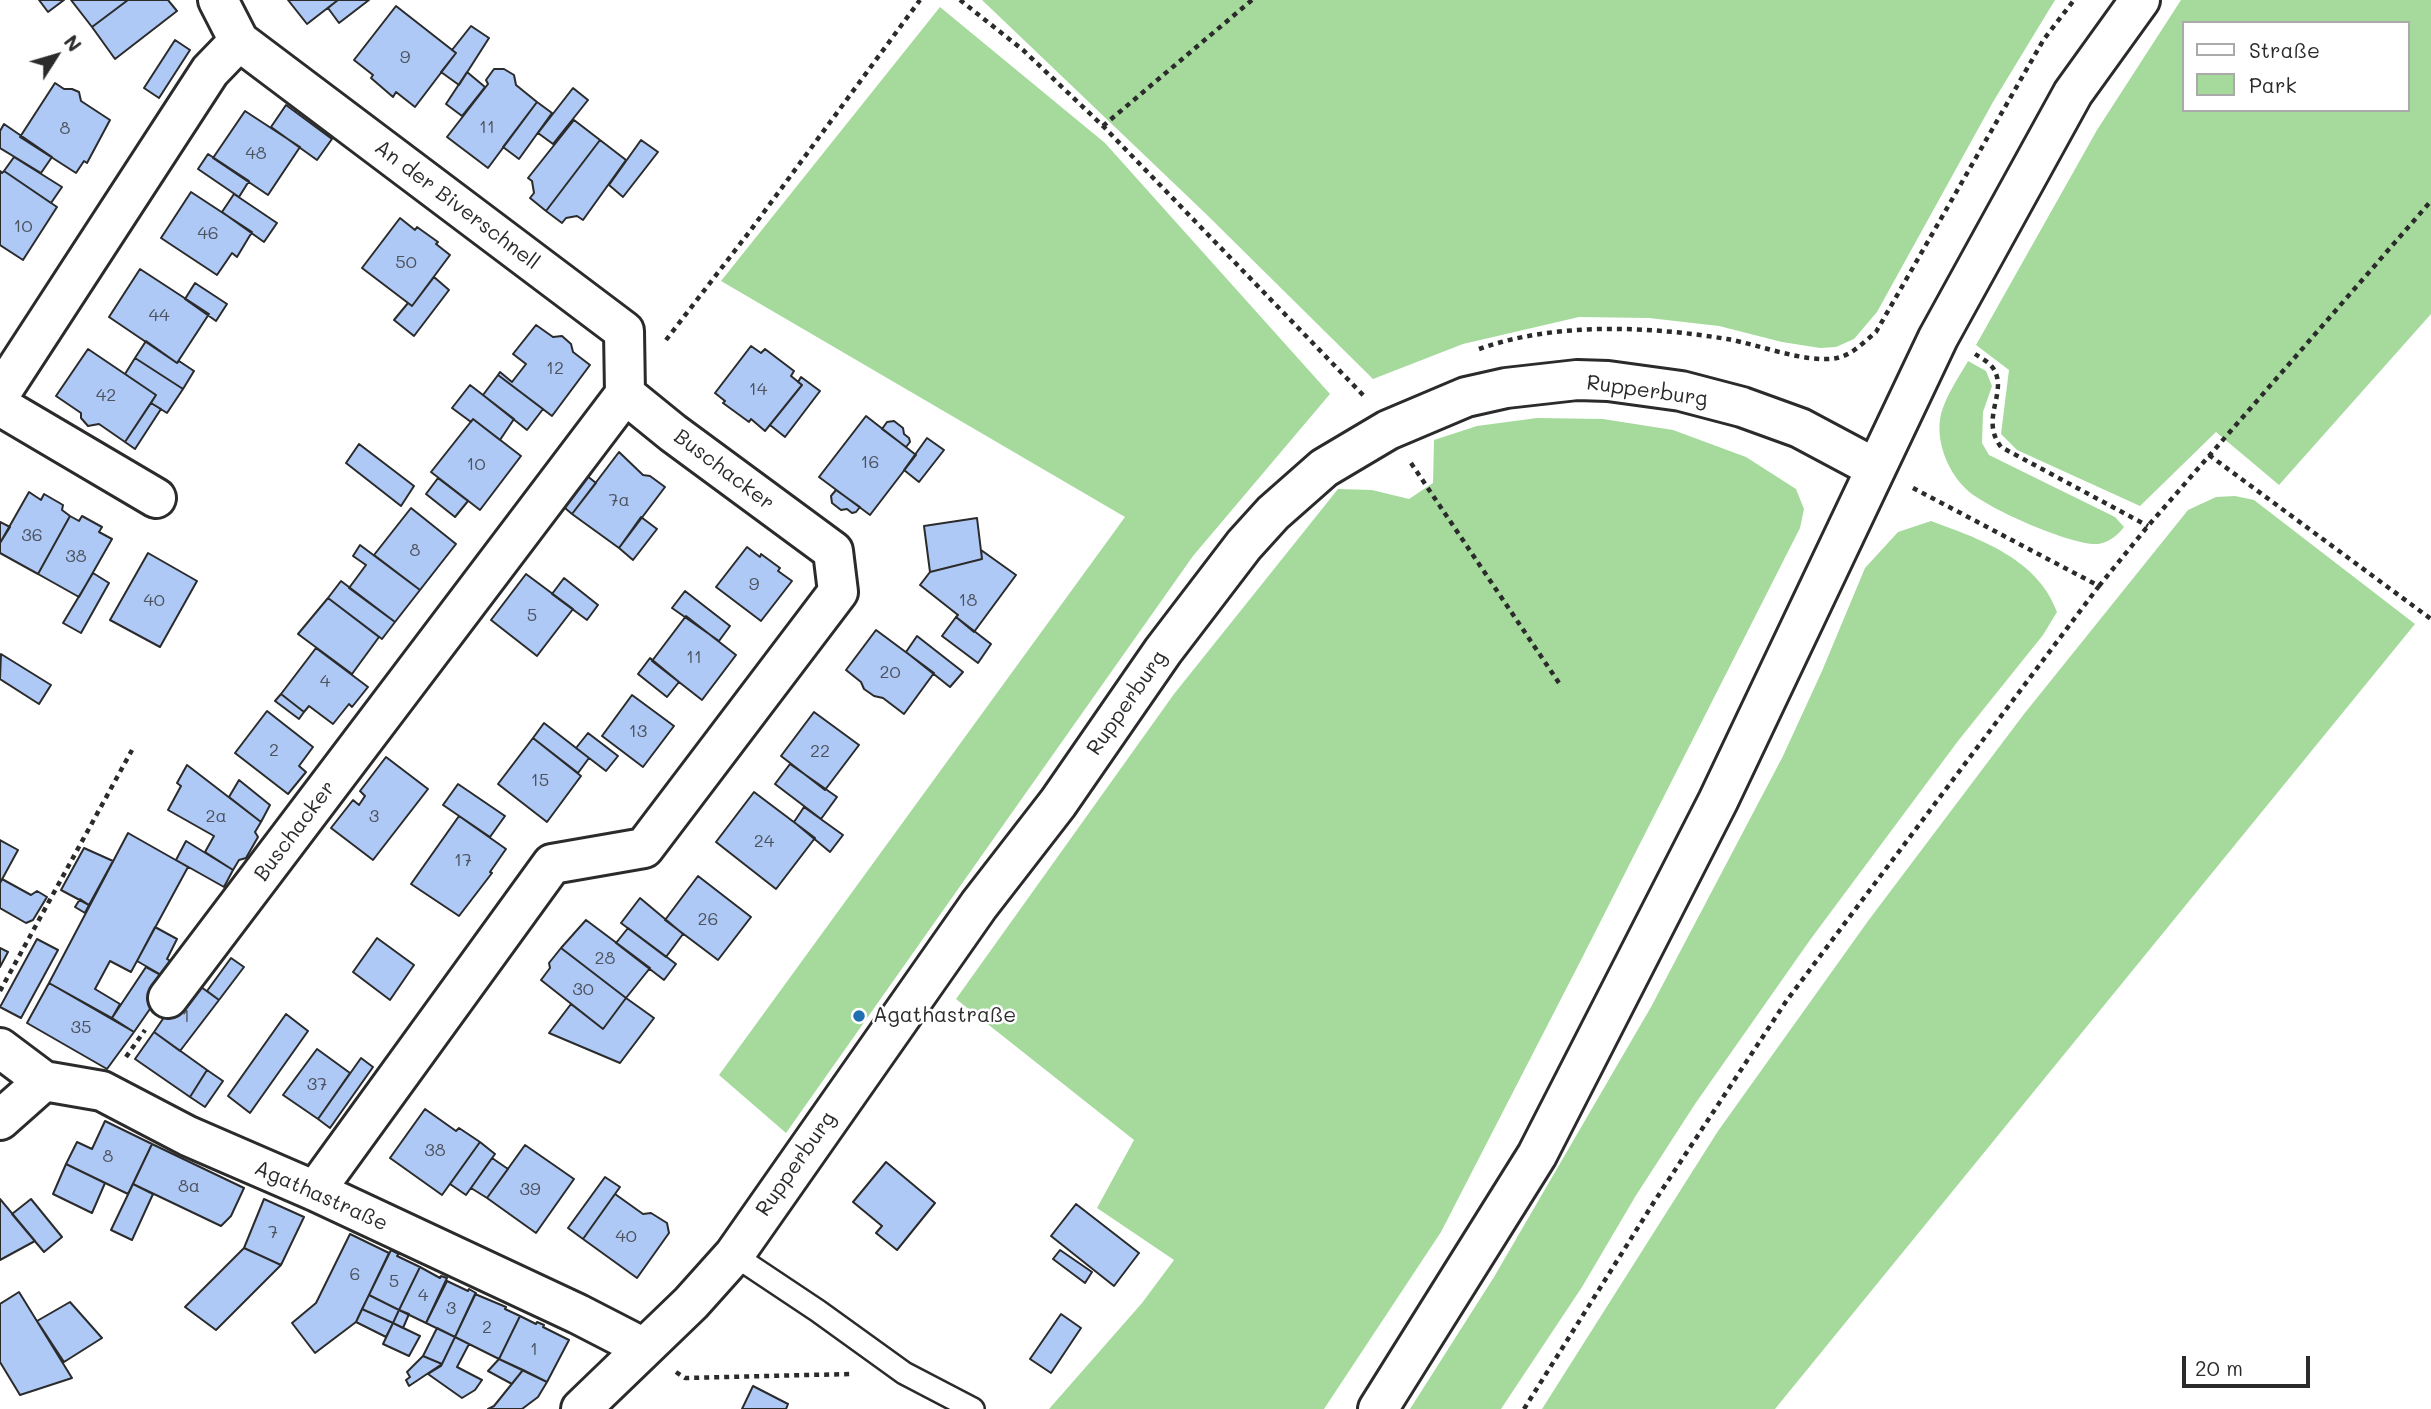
<!DOCTYPE html>
<html>
<head>
<meta charset="utf-8">
<style>
	body { margin:0 }
	#map { position:relative; width:2431px; height:1409px; overflow:hidden; background:#fff; font-family:Mali,sans-serif }
	canvas { display:block }
	.legend { position:absolute; left:2182px; top:21px; width:228px; height:91px; box-sizing:border-box; background:#fff; border:2px solid #aaa; margin:0; padding:9px 12px; list-style:none; font-size:21px; color:#2b2b2b }
	.legend li { display:flex; align-items:center; gap:14px; height:35px }
	.legend b { width:35px; border:2px solid #aaa }
	.north { position:absolute; left:21px; top:21px; width:70px; height:70px; -webkit-text-stroke:5px #fff; paint-order:stroke; rotate:53deg; font-size:19px; font-weight:700; line-height:28px; text-align:center; color:#2b2b2b }
	.north::after { content:''; display:block; margin:auto; width:24px; height:32px; background:#2b2b2b; clip-path:polygon(50% 0,100% 100%,50% 72%,0 100%) }
	.scale { position:absolute; left:2182px; top:1356px; width:128px; height:32px; box-sizing:border-box; border:4px solid #2b2b2b; border-top:0; padding-left:9px; font-size:21px; line-height:24px; white-space:nowrap; color:#2b2b2b; -webkit-text-stroke:5px #fff; paint-order:stroke }
</style>
</head>
<body>
<div id="map">
<canvas width="2431" height="1409"></canvas>
<ul class="legend">
<li><b style="height:9px;background:#fff"></b>Straße</li>
<li><b style="height:19px;background:#a5da9c"></b>Park</li>
</ul>
<div class="north">N</div>
<div class="scale">20 m</div>
</div>
<script>
const ctx = document.querySelector('canvas').getContext('2d');
ctx.lineJoin = 'round';
function fill(path, color) {
  ctx.fillStyle = color;
  ctx.fill(path, 'evenodd');
}
function trace(path, color, width, dash) {
  ctx.strokeStyle = color;
  ctx.lineWidth = width;
  ctx.lineCap = dash ? 'butt' : 'round';
  ctx.setLineDash(dash || []);
  ctx.stroke(path);
}
function label(font, color, halo, rows, align = 'center') {
  ctx.font = font + ' Mali,sans-serif';
  ctx.lineWidth = 5;
  ctx.setLineDash([]);
  ctx.textBaseline = 'middle';
  ctx.strokeStyle = halo;
  ctx.fillStyle = color;
  for (const [text, x, y, turn = 0] of rows) {
    ctx.save();
    ctx.translate(x, y);
    ctx.rotate((+turn || 0) * Math.PI / 180);
    ctx.textAlign = isNaN(turn) ? turn : align;
    if (halo) ctx.strokeText(text, 0, 0);
    ctx.fillText(text, 0, 0);
    ctx.restore();
  }
}
const green = new Path2D(`
	M 982,0 L 2055,0 L 1993,102 L 1877,312 L 1854,339 L 1836,347 L 1820,348 L 1782,342 L 1719,326 L 1649,318 L 1579,317 L 1463,344 L 1373,379 L 1205,213 Z
	M 2181,0 L 2431,0 L 2431,314 L 2279,485 L 2216,432 L 2140,506 L 2017,450 L 2001,434 L 2009,370 L 1976,345 L 2097,130 ZM 2184,23 L 2408,23 L 2408,110 L 2184,110 Z
	M 940,7 L 1105,143 L 1330,394 L 1193,556 L 786,1133 L 719,1075 L 1125,517 L 721,281 Z
	M 1968,361 L 1986,371 L 1992,386 L 1983,412 L 1982,443 L 1989,455 L 2115,517 L 2124,527 C 2118,535 2108,543 2098,544 C 2072,546 1983,507 1965,488 C 1947,470 1935,440 1941,414 C 1946,396 1958,378 1968,361 Z
	M 1537,418 L 1603,419 L 1673,430 L 1746,457 L 1796,489 L 1804,509 L 1800,528 L 1580,962 L 1441,1232 L 1324,1409 L 1049,1409 L 1142,1303 L 1174,1260 L 1097,1208 L 1134,1140 L 956,999 L 1174,694 L 1338,489 L 1372,490 L 1409,499 L 1433,483 L 1434,440 L 1477,426 Z
	M 2235,496 L 2254,500 L 2415,624 L 1775,1409 L 1542,1409 L 1718,1131 L 1868,921 L 2024,714 L 2188,510 L 2216,497 Z
	M 1931,521 C 1980,539 2038,559 2057,612 L 2043,635 L 1958,741 L 1810,940 L 1695,1104 L 1635,1197 L 1582,1287 L 1501,1409 L 1410,1409 L 1494,1277 L 1651,1007 L 1783,756 L 1822,671 L 1865,568 L 1898,532 Z`);
const building = new Path2D(`
	M 39,0 L 64,0 L 48,12 Z
	M 71,0 L 128,0 L 92,27 Z
	M 128,0 L 168,0 L 177,11 L 115,59 L 92,27 Z
	M 288,0 L 338,0 L 307,24 Z
	M 338,0 L 369,0 L 339,23 L 328,8 Z
	M 396,6 L 456,53 L 415,107 L 396,92 L 393,97 L 371,78 L 373,75 L 354,60 Z
	M 471,26 L 489,38 L 459,85 L 441,72 L 456,53 L 452,50 Z
	M 175,40 L 190,50 L 159,98 L 144,88 Z
	M 494,69 L 504,69 L 514,75 L 516,85 L 537,102 L 488,168 L 447,137 L 488,84 L 486,80 Z
	M 467,72 L 485,87 L 462,116 L 446,104 Z
	M 55,83 L 64,89 L 72,89 L 79,92 L 81,101 L 110,120 L 87,163 L 84,161 L 76,173 L 20,137 Z
	M 573,88 L 588,100 L 553,144 L 538,133 Z
	M 537,102 L 552,113 L 519,159 L 503,147 Z
	M 286,105 L 332,139 L 317,160 L 271,127 Z
	M 245,111 L 300,147 L 268,195 L 213,158 Z
	M 574,120 L 600,140 L 546,211 L 530,198 L 534,193 L 532,181 L 528,178 Z
	M 4,124 L 52,157 L 41,173 L 0,148 L 0,131 Z
	M 600,140 L 626,160 L 583,220 L 577,216 L 566,218 L 562,223 L 546,211 Z
	M 641,140 L 658,152 L 623,197 L 609,185 Z
	M 208,154 L 249,181 L 239,197 L 198,169 Z
	M 14,157 L 62,187 L 51,203 L 4,171 Z
	M 0,171 L 2,173 L 4,171 L 57,207 L 23,260 L 0,245 Z
	M 191,192 L 252,232 L 237,257 L 232,253 L 217,275 L 161,238 Z
	M 234,194 L 277,223 L 264,242 L 222,212 Z
	M 400,218 L 415,230 L 417,227 L 438,242 L 436,244 L 450,255 L 412,306 L 362,268 Z
	M 140,269 L 209,314 L 177,363 L 109,317 Z
	M 434,277 L 449,290 L 414,336 L 394,320 L 408,303 L 412,306 Z
	M 195,283 L 227,304 L 216,321 L 185,299 Z
	M 536,325 L 553,337 L 562,336 L 571,344 L 573,352 L 590,365 L 552,416 L 498,375 L 500,372 L 512,382 L 526,364 L 513,354 Z
	M 146,341 L 177,363 L 179,361 L 194,371 L 183,389 L 135,358 Z
	M 751,346 L 761,353 L 765,349 L 794,371 L 791,376 L 802,385 L 765,431 L 751,419 L 749,422 L 723,403 L 725,401 L 715,393 Z
	M 88,349 L 156,395 L 125,442 L 99,424 L 88,426 L 81,418 L 81,413 L 56,396 Z
	M 135,358 L 183,389 L 167,413 L 151,403 L 156,395 L 125,374 Z
	M 498,375 L 543,409 L 527,430 L 483,395 Z
	M 801,377 L 820,391 L 785,437 L 770,425 L 802,385 L 798,382 Z
	M 470,385 L 514,419 L 500,440 L 473,419 L 471,422 L 452,408 Z
	M 151,403 L 161,409 L 135,449 L 125,442 Z
	M 866,416 L 916,455 L 870,515 L 819,477 Z
	M 473,419 L 521,456 L 480,510 L 431,472 Z
	M 894,421 L 903,428 L 904,434 L 909,438 L 910,442 L 906,447 L 882,429 L 887,422 Z
	M 927,438 L 944,450 L 919,482 L 904,470 Z
	M 359,444 L 414,486 L 401,506 L 346,463 Z
	M 619,452 L 643,475 L 650,476 L 665,487 L 619,548 L 572,514 Z
	M 581,471 L 596,483 L 572,514 L 558,502 Z
	M 438,478 L 468,501 L 455,517 L 426,494 Z
	M 836,490 L 860,507 L 856,512 L 852,513 L 847,509 L 841,510 L 832,503 L 831,496 Z
	M 29,492 L 41,500 L 44,494 L 63,505 L 62,510 L 70,516 L 38,574 L 0,553 L 0,543 Z
	M 411,508 L 456,544 L 420,590 L 374,555 Z
	M 70,516 L 79,521 L 82,516 L 102,527 L 99,532 L 112,539 L 79,597 L 38,574 Z
	M 641,517 L 657,529 L 633,560 L 619,548 Z
	M 977,518 L 982,559 L 930,572 L 924,526 Z
	M 0,522 L 10,527 L 0,543 Z
	M 360,545 L 420,590 L 395,622 L 349,588 L 366,565 L 353,556 Z
	M 747,547 L 760,557 L 761,554 L 780,568 L 778,571 L 792,581 L 761,621 L 716,587 Z
	M 981,550 L 1016,575 L 974,632 L 956,617 L 958,615 L 920,585 L 930,572 L 982,559 Z
	M 148,553 L 197,581 L 160,647 L 110,620 Z
	M 93,573 L 109,583 L 81,633 L 63,623 Z
	M 526,574 L 573,609 L 537,656 L 491,620 Z
	M 564,578 L 598,605 L 587,620 L 552,594 Z
	M 341,581 L 395,622 L 382,639 L 328,598 Z
	M 685,591 L 730,626 L 719,641 L 672,608 Z
	M 328,598 L 379,637 L 352,674 L 298,634 Z
	M 686,616 L 736,655 L 702,700 L 652,661 Z
	M 956,617 L 991,644 L 978,663 L 942,636 Z
	M 876,630 L 934,673 L 904,714 L 883,698 L 874,696 L 864,689 L 861,682 L 846,670 Z
	M 917,636 L 963,672 L 950,687 L 906,652 Z
	M 316,648 L 368,687 L 352,707 L 349,704 L 333,724 L 309,706 L 304,712 L 281,694 Z
	M 1,654 L 51,685 L 39,704 L 0,679 Z
	M 650,658 L 679,682 L 667,697 L 638,674 Z
	M 281,694 L 304,712 L 299,719 L 275,701 Z
	M 632,695 L 674,726 L 643,767 L 602,736 Z
	M 267,711 L 313,747 L 299,766 L 306,772 L 288,794 L 235,753 Z
	M 814,712 L 859,745 L 825,790 L 781,756 Z
	M 544,723 L 589,758 L 578,773 L 533,738 Z
	M 588,733 L 618,756 L 606,771 L 576,748 Z
	M 533,738 L 581,776 L 547,822 L 498,784 Z
	M 386,757 L 428,789 L 373,860 L 331,828 L 353,800 L 359,805 L 365,796 L 360,791 Z
	M 790,764 L 837,797 L 821,819 L 775,784 Z
	M 187,765 L 261,822 L 255,832 L 258,837 L 246,858 L 239,860 L 233,870 L 205,852 L 214,836 L 168,810 L 181,786 L 177,783 Z
	M 239,780 L 270,805 L 261,822 L 229,797 Z
	M 458,784 L 505,816 L 490,837 L 443,805 Z
	M 754,792 L 815,838 L 776,889 L 716,842 Z
	M 804,807 L 843,835 L 830,852 L 794,822 Z
	M 459,816 L 506,849 L 490,872 L 492,873 L 459,916 L 411,884 Z
	M 128,833 L 188,867 L 131,972 L 110,961 L 95,989 L 120,1004 L 112,1018 L 49,983 Z
	M 0,840 L 18,850 L 0,883 Z
	M 186,841 L 233,870 L 224,887 L 176,860 Z
	M 84,848 L 113,861 L 89,905 L 61,890 Z
	M 698,876 L 751,917 L 718,960 L 665,920 Z
	M 2,879 L 31,895 L 37,891 L 47,897 L 33,920 L 26,923 L 0,908 L 0,883 Z
	M 640,898 L 683,934 L 666,957 L 621,923 Z
	M 80,899 L 89,905 L 85,913 L 75,907 Z
	M 586,920 L 650,968 L 626,998 L 561,948 Z
	M 155,927 L 177,939 L 167,959 L 179,966 L 170,980 L 137,961 Z
	M 628,928 L 676,964 L 664,980 L 616,943 Z
	M 377,938 L 414,965 L 390,1000 L 353,972 Z
	M 37,939 L 58,950 L 21,1018 L 0,1007 Z
	M 0,948 L 8,952 L 0,967 Z
	M 561,948 L 626,998 L 603,1029 L 541,980 L 550,968 L 549,963 Z
	M 231,958 L 244,967 L 219,1000 L 207,991 Z
	M 146,967 L 170,980 L 134,1032 L 112,1018 Z
	M 190,979 L 219,1000 L 180,1051 L 154,1032 Z
	M 49,983 L 134,1032 L 107,1069 L 27,1023 Z
	M 626,998 L 654,1018 L 620,1063 L 549,1033 L 571,1004 L 603,1029 Z
	M 286,1014 L 308,1031 L 250,1113 L 228,1096 Z
	M 154,1032 L 207,1070 L 190,1097 L 135,1059 Z
	M 317,1049 L 350,1073 L 318,1119 L 283,1095 Z
	M 361,1058 L 373,1067 L 330,1128 L 318,1119 Z
	M 207,1070 L 223,1081 L 205,1107 L 190,1097 Z
	M 425,1109 L 456,1131 L 459,1128 L 480,1142 L 442,1195 L 390,1158 Z
	M 105,1121 L 152,1144 L 128,1194 L 66,1164 L 77,1142 L 92,1149 Z
	M 480,1142 L 495,1154 L 466,1195 L 450,1184 Z
	M 152,1144 L 244,1188 L 231,1216 L 221,1226 L 133,1184 Z
	M 525,1145 L 574,1179 L 536,1233 L 487,1198 Z
	M 492,1158 L 508,1169 L 487,1198 L 471,1188 Z
	M 886,1162 L 935,1203 L 897,1250 L 876,1233 L 882,1226 L 853,1202 Z
	M 66,1164 L 105,1183 L 92,1213 L 53,1194 Z
	M 605,1177 L 620,1187 L 583,1239 L 568,1228 Z
	M 133,1184 L 153,1194 L 132,1240 L 111,1230 Z
	M 615,1194 L 643,1214 L 651,1213 L 667,1223 L 669,1233 L 637,1278 L 583,1239 Z
	M 0,1199 L 35,1241 L 0,1260 Z
	M 31,1199 L 62,1237 L 44,1252 L 12,1214 Z
	M 264,1199 L 304,1217 L 281,1265 L 244,1248 Z
	M 1076,1204 L 1139,1253 L 1114,1286 L 1051,1236 Z
	M 350,1234 L 389,1253 L 356,1322 L 315,1353 L 292,1323 L 316,1303 Z
	M 244,1248 L 281,1265 L 216,1330 L 185,1307 Z
	M 391,1250 L 399,1254 L 397,1256 L 420,1267 L 399,1310 L 369,1295 Z
	M 1060,1250 L 1092,1272 L 1085,1283 L 1053,1259 Z
	M 420,1267 L 440,1278 L 441,1276 L 447,1278 L 426,1323 L 399,1310 Z
	M 447,1281 L 468,1291 L 469,1289 L 476,1293 L 455,1337 L 426,1323 Z
	M 19,1292 L 72,1378 L 20,1395 L 0,1362 L 0,1304 Z
	M 475,1294 L 506,1307 L 505,1309 L 520,1316 L 499,1359 L 455,1337 Z
	M 369,1295 L 399,1310 L 393,1323 L 362,1309 Z
	M 70,1302 L 102,1338 L 64,1362 L 37,1321 Z
	M 362,1309 L 393,1323 L 386,1337 L 356,1322 Z
	M 399,1310 L 409,1314 L 403,1328 L 393,1323 Z
	M 1061,1314 L 1081,1328 L 1051,1373 L 1030,1359 Z
	M 520,1316 L 536,1324 L 537,1322 L 544,1325 L 543,1327 L 569,1340 L 547,1382 L 499,1359 Z
	M 393,1323 L 420,1336 L 409,1356 L 383,1344 Z
	M 437,1328 L 455,1337 L 442,1364 L 423,1356 Z
	M 455,1337 L 469,1344 L 457,1367 L 482,1380 L 475,1390 L 462,1398 L 428,1374 L 441,1366 Z
	M 423,1356 L 442,1364 L 409,1386 L 406,1380 L 410,1377 L 407,1372 Z
	M 499,1359 L 523,1370 L 512,1384 L 488,1371 Z
	M 523,1370 L 547,1382 L 538,1397 L 522,1409 L 488,1409 L 494,1406 Z
	M 753,1386 L 788,1404 L 786,1409 L 742,1409 Z`);
const path = new Path2D(`
	M 960,0 L 1023,50 L 1103,126 L 1364,396
	M 1103,126 L 1252,0
	M 666,340 L 750,231 L 920,0
	M 1479,349 C 1555,322 1648,326 1727,339 C 1757,344 1807,364 1837,358 C 1852,355 1864,342 1876,332 L 2044,39 L 2074,0
	M 1975,354 C 1981,358 1989,362 1993,368 C 2009,392 1979,418 2001,447 L 2148,526
	M 2209,455 L 2431,619
	M 1411,463 L 1559,683
	M 2099,586 L 2148,526 L 2431,201
	M 0,991 L 132,750
	M 126,1057 L 145,1030
	M 676,1372 L 685,1378 L 850,1374
	M 1524,1409 L 1654,1202 L 1787,1000 L 2099,586 L 1913,488`);
const service = new Path2D(`
	M 734,1255 L 818,1311 L 904,1373 L 973,1409`);
const minor = new Path2D(`
	M 218,0 L 239,41 L 624,331 L 625,394
	M 0,394 L 210,71 L 239,41
	M 0,406 L 156,498
	M 168,998 L 625,394
	M 0,1048 L 44,1081 L 102,1091 L 188,1136 L 315,1191 L 578,1314 L 644,1348
	M 0,1120 L 44,1081
	M 315,1191 L 552,864 L 644,848 L 838,592 L 833,551 L 673,433 L 625,394
	M 581,1409 L 691,1303 L 734,1255 L 979,905 L 1058,803 L 1163,651 L 1244,545 L 1273,513 L 1324,468 L 1388,430 L 1466,397 L 1506,388 L 1577,380 L 1608,381 L 1681,391 L 1742,407 L 1800,428 L 1875,468`);
const secondary = new Path2D(`
	M 1378,1409 L 1537,1155 L 1718,801 L 1938,338 L 2073,93 L 2140,0`);
const markers = [
	[859,1016,7,"#1f6fb2"]
];
const numberNames = [
	["9",405,57],
	["11",487,127],
	["8",65,128],
	["48",256,153],
	["10",23,226],
	["46",208,233],
	["50",406,262],
	["44",159,315],
	["12",555,368],
	["14",758,389],
	["42",106,395],
	["16",870,462],
	["10",476,464],
	["7a",619,500],
	["36",32,535],
	["8",415,550],
	["38",76,556],
	["9",754,584],
	["40",154,600],
	["18",968,600],
	["5",532,615],
	["11",694,657],
	["20",890,672],
	["4",325,681],
	["13",638,731],
	["2",274,750],
	["22",820,751],
	["15",540,780],
	["2a",216,816],
	["3",374,816],
	["24",764,841],
	["17",463,860],
	["26",708,919],
	["28",605,958],
	["30",583,989],
	["1",186,1016],
	["35",81,1027],
	["37",317,1084],
	["38",435,1150],
	["8",108,1156],
	["8a",189,1186],
	["39",530,1189],
	["7",273,1232],
	["40",626,1236],
	["6",355,1274],
	["5",394,1281],
	["4",423,1295],
	["3",451,1308],
	["2",487,1327],
	["1",534,1349]
];
const streetNames = [
	["An der Biverschnell",457,205,37],
	["Rupperburg",1647,391,8],
	["Buschacker",724,470,37],
	["Rupperburg",1127,703,-55],
	["Buschacker",295,831,-53],
	["Rupperburg",796,1164,-55],
	["Agathastraße",321,1196,24]
];
const poiNames = [
	["Agathastraße",873,1016]
];
fill(green, '#a5da9c');
fill(building, '#aec9f6');
trace(building, '#2b2b2b', 2);
trace(service, '#2b2b2b', 26);
trace(minor, '#2b2b2b', 44);
trace(secondary, '#2b2b2b', 44);
trace(path, '#2b2b2b', 4.5, [5, 5]);
trace(service, '#fff', 21);
trace(minor, '#fff', 38);
trace(secondary, '#fff', 38);
for (const [x, y, r, color] of markers) {
  const dot = new Path2D();
  dot.arc(x, y, r, 0, 2 * Math.PI);
  ctx.fillStyle = color;
  ctx.fill(dot);
  trace(dot, '#fff', 2.5);
}
label('18px', '#4c525e', null, numberNames);
label('21px', '#2b2b2b', '#fff', streetNames);
label('21px', '#2b2b2b', '#fff', poiNames, 'left');
</script>
</body>
</html>
